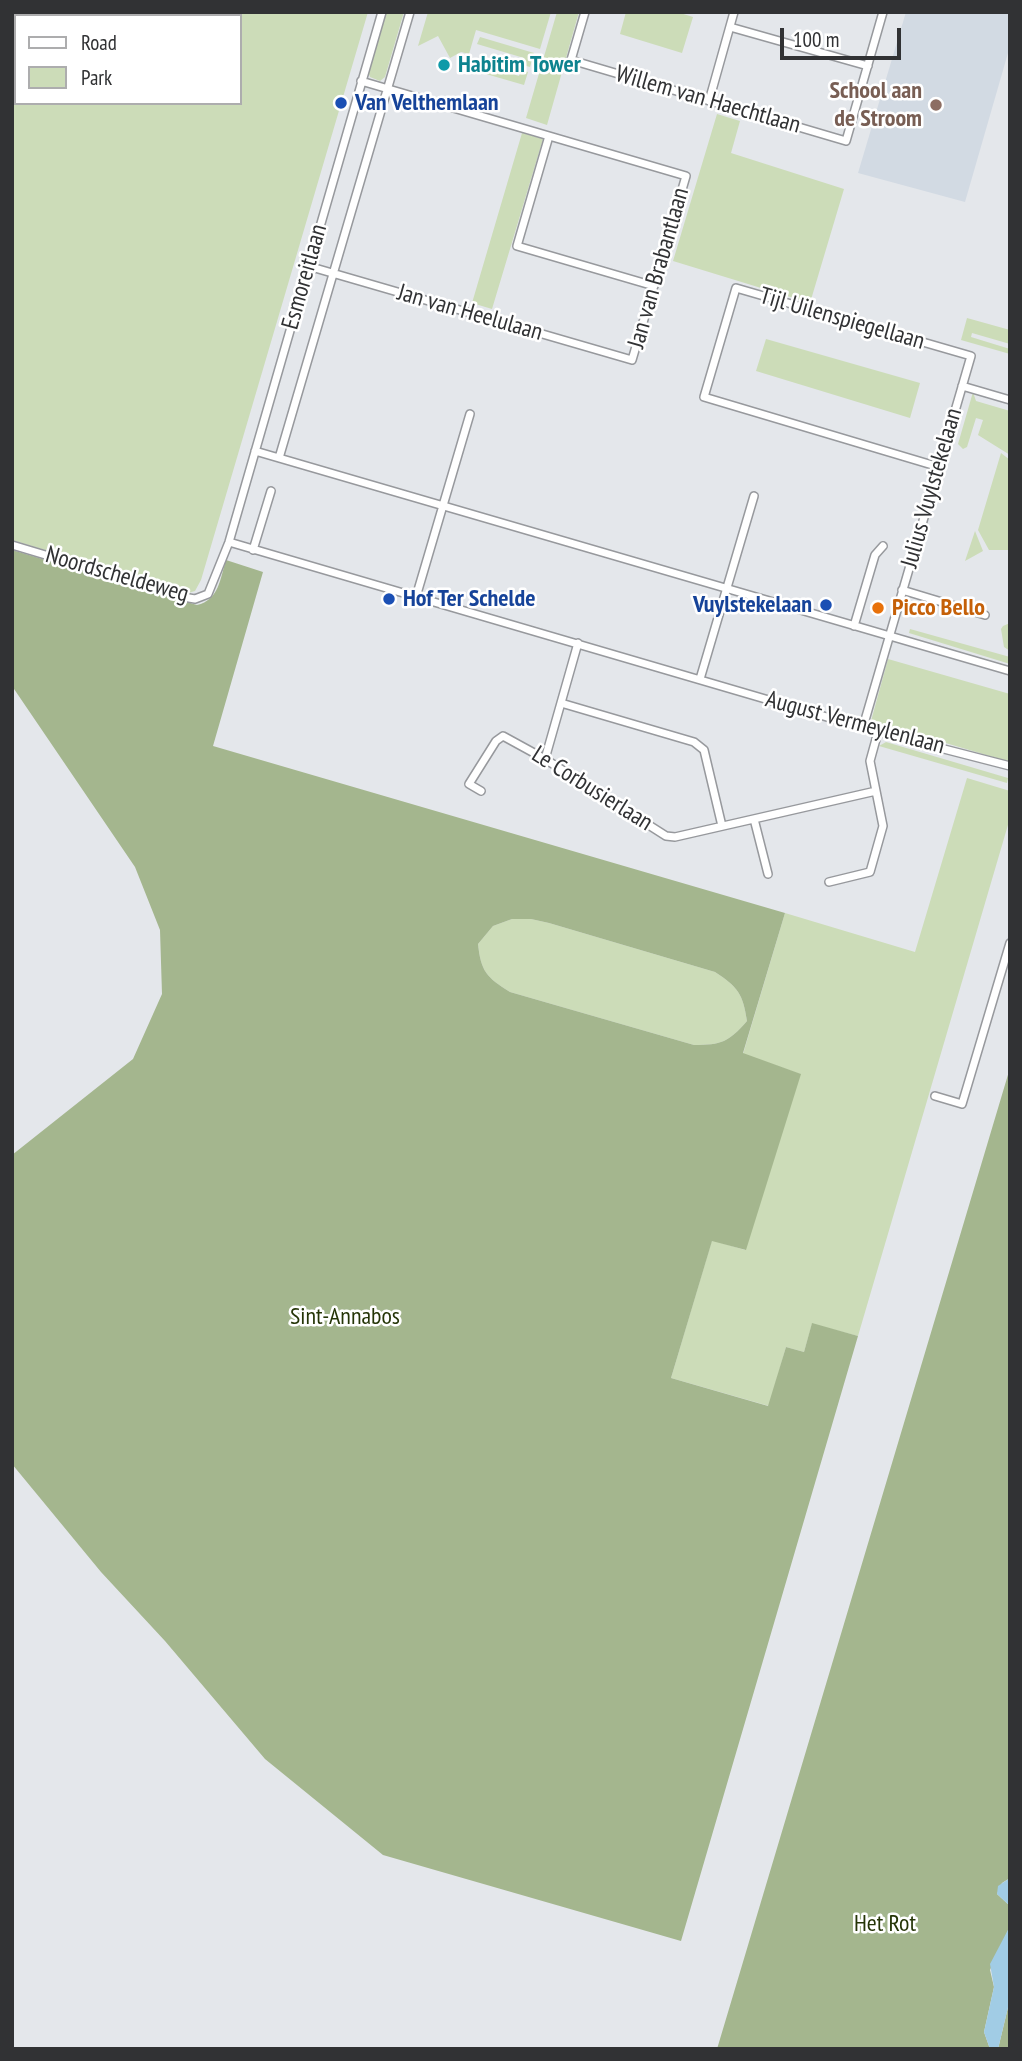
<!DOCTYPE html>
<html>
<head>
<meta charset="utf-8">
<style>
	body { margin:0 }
	#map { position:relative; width:1022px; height:2061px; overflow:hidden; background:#e4e7eb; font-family:"PT Sans Narrow",sans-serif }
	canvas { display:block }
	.frame { position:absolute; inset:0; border:14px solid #313234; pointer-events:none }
	.legend { position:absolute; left:14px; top:14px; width:228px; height:91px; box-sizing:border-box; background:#fff; border:2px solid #adadae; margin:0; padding:9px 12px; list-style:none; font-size:21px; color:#313234 }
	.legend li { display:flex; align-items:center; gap:14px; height:35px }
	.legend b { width:35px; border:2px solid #adadae }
	.scale { position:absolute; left:780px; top:28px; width:121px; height:32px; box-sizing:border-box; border:4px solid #313234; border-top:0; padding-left:9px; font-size:21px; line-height:24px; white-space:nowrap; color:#313234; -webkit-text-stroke:5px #fff; paint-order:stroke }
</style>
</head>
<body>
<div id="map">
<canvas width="1022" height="2061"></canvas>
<div class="frame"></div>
<ul class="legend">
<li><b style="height:9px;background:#fff"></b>Road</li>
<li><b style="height:19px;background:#ccdcb8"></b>Park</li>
</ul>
<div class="scale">100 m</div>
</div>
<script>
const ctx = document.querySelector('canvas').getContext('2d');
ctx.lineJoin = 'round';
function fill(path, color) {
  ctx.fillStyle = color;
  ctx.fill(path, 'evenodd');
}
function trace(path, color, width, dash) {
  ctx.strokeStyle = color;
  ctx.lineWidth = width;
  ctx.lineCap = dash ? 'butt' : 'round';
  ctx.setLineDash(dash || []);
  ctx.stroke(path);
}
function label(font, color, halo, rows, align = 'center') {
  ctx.font = font + ' "PT Sans Narrow",sans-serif';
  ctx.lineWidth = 5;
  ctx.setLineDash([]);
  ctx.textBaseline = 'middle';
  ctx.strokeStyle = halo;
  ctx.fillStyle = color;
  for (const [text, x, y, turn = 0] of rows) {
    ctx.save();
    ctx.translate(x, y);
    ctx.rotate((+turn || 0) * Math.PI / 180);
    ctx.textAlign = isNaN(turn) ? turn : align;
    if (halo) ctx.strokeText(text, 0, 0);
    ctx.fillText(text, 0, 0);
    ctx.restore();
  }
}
const built = new Path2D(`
	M 906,12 L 1010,12 L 1010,46 L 965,202 L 858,173 Z`);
const green = new Path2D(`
	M 12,12 L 368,12 L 201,580 L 195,591 L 188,593 L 182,591 L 12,540 ZM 16,16 L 240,16 L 240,103 L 16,103 Z
	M 386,12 L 404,12 L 385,77 L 380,81 L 370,77 L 368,72 Z
	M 428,12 L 551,12 L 540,49 L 476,30 L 469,54 L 461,52 L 450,58 L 438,36 L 418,46 Z
	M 557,12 L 579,12 L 547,125 L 526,118 Z
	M 626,12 L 677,12 L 693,17 L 682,53 L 620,34 Z
	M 480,37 L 534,53 L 530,67 L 523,65 L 524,58 L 477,44 Z
	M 490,61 L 497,63 L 496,69 L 519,76 L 521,70 L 528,72 L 524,85 L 486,74 Z
	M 717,114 L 740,121 L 731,153 L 844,189 L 810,303 L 673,261 Z
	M 522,133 L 543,139 L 492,309 L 472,303 Z
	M 967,318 L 1010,330 L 1010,344 L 972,333 L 971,337 L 1010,349 L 1010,354 L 961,340 Z
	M 766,339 L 920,383 L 910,418 L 756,371 Z
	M 973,392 L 976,401 L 1010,411 L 1010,455 L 978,435 L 983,420 L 976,418 L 967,447 L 963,449 L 958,444 Z
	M 1001,453 L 1010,460 L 1010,550 L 989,550 L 978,530 Z
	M 975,531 L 983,551 L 965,561 Z
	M 1010,623 L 1010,651 L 1004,647 L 1001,629 L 1003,626 Z
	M 910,629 L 1010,657 L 1010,664 L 909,633 Z
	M 888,659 L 1010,694 L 1010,762 L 871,721 Z
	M 886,742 L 1008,778 L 1007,783 L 879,746 Z
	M 967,778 L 1010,791 L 1010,818 L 858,1336 L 812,1324 L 804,1352 L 786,1347 L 769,1406 L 671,1378 L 712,1240 L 745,1250 L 800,1074 L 743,1054 L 785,913 L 915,952 Z
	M 512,919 L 531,919 L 549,923 L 715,972 C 738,987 743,994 747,1021 C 729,1042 721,1045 694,1045 L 510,992 C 486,977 481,971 478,944 L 493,926 Z`);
const forest = new Path2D(`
	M 12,550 L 197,605 C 219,600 220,579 226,560 L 263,572 L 213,746 L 785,913 L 743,1053 L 801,1074 L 746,1250 L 712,1241 L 671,1378 L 768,1406 L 786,1347 L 804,1352 L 812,1323 L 858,1336 L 681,1941 L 383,1855 L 265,1759 L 165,1641 L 101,1572 L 12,1464 L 12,1155 L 133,1059 L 162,994 L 160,930 L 135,867 L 12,686 ZM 512,919 L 531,919 L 549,923 L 715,972 C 738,987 743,994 747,1021 C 729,1042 721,1045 694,1045 L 510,992 C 486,977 481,971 478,944 L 493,926 Z
	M 1010,1068 L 1010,1878 L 1002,1883 L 997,1894 L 1010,1906 L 1010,1926 L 990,1970 L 994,1987 L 984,2032 L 990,2049 L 717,2049 Z
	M 1010,1999 L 1010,2049 L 998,2049 Z`);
const water = new Path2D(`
	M 1010,1878 L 1010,1906 L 997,1894 L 998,1886 Z
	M 1010,1926 L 1010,1999 L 998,2049 L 990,2049 L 984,2032 L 994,1987 L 990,1964 Z`);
const street = new Path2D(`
	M 585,12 L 571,60 L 846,141 L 883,12
	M 730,27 L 868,66
	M 709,101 L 734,12
	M 549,136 L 517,246 L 654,286
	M 308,266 L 632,360 L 686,176 L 361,81
	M 962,386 L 1010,400
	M 255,451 L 1010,671
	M 279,458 L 410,12
	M 229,542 L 878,732 L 1010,766
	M 12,545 L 189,598 L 195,599 L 208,594 L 229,542 L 382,12
	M 253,550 L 271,491
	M 902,590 L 985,615
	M 416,597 L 470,414
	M 854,626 L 875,555 L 883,546
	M 700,679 L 754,496
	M 561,703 L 694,742 L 704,750 L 722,826
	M 863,727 L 971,356 L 736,288 L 704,397 L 939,467
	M 545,759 L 578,643
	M 481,791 L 469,784 L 496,741 L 503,736 L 545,759 L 666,836 L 675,837 L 876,791
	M 754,819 L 768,874
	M 829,882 L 870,872 L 883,826 L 870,761 L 878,732
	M 935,1096 L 962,1104 L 1010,943`);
const markers = [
	[444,65,7,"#0f9aa8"],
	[341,103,7,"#1a4fb4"],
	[936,105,7,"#8d6e63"],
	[389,599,7,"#1a4fb4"],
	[826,605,7,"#1a4fb4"],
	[878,608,7,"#e8710a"]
];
const cultureNames = [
	["Habitim Tower",458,65]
];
const educationNames = [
	["School aan",922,91],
	["de Stroom",922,119]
];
const streetNames = [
	["Willem van Haechtlaan",708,100,16],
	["Jan van Brabantlaan",659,268,-74],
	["Esmoreitlaan",305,277,-74],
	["Jan van Heelulaan",470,313,16],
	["Tijl Uilenspiegellaan",842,319,16],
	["Julius Vuylstekelaan",932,488,-74],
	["Noordscheldeweg",117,575,16],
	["August Vermeylenlaan",855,723,15],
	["Le Corbusierlaan",592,789,32]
];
const transitNames = [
	["Van Velthemlaan",355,103],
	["Hof Ter Schelde",403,599],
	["Vuylstekelaan",812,605,"right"]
];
const foodNames = [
	["Picco Bello",892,608]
];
const parkNames = [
	["Sint-Annabos",345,1317],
	["Het Rot",885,1924]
];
fill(built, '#d2dae3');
fill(green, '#ccdcb8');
fill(forest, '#a4b68e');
fill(water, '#a1cce5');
trace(street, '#97999d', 10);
trace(street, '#fff', 7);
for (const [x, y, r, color] of markers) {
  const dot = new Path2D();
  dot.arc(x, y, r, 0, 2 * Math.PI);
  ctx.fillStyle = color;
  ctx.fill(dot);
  trace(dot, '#fff', 2.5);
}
label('bold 24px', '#0d838f', '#fff', cultureNames, 'left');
label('bold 24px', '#785e54', '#fff', educationNames, 'right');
label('24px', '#313234', '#fff', streetNames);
label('bold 24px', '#164399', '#fff', transitNames, 'left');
label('bold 24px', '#c56008', '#fff', foodNames, 'left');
label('24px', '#253507', '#fff', parkNames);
</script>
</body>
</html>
